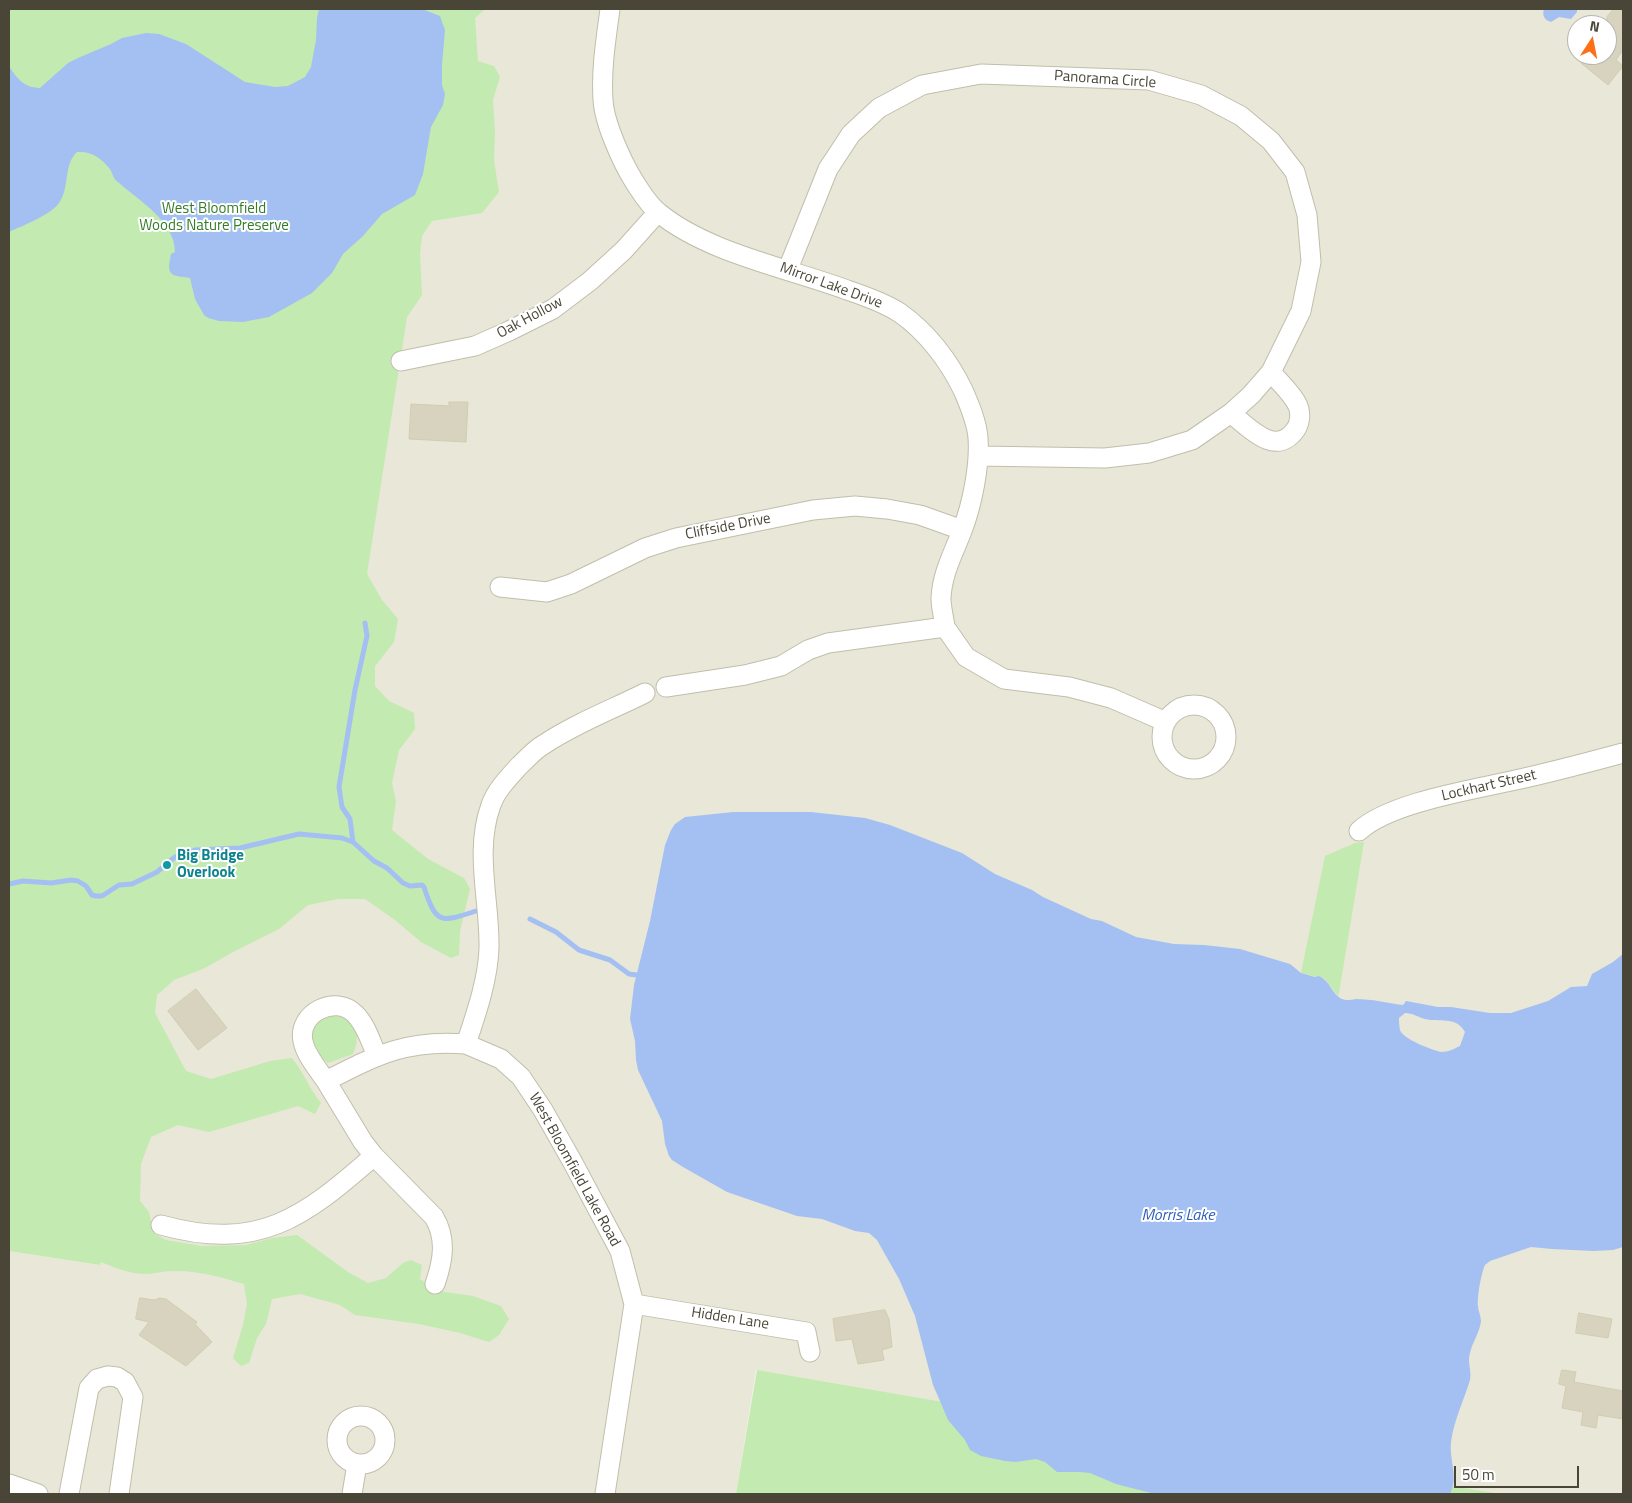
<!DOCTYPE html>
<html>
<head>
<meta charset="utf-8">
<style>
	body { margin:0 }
	#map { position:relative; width:1632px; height:1503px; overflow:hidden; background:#f5f4e9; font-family:"Titillium Web",sans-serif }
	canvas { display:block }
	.frame { position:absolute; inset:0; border:10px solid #494637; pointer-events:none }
	.north { position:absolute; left:1567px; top:15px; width:50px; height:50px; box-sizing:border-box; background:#fff; border:1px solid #b6b5af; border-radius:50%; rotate:11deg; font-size:14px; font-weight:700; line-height:20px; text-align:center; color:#494637 }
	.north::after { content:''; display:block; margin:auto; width:18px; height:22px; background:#fe7017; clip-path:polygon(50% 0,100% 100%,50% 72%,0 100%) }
	.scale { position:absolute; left:1454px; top:1466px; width:125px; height:22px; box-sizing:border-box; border:2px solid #494637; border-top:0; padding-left:6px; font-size:15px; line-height:18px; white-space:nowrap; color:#494637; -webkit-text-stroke:4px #fff; paint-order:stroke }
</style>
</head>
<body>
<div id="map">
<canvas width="1632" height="1503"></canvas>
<div class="frame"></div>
<div class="north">N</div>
<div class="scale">50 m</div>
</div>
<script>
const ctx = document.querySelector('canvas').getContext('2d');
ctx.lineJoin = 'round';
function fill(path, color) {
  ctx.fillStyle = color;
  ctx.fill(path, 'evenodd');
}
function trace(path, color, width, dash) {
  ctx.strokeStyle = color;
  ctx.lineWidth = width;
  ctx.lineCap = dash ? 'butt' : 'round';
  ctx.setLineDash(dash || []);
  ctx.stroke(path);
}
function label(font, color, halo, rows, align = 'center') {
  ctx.font = font + ' "Titillium Web",sans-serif';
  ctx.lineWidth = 4;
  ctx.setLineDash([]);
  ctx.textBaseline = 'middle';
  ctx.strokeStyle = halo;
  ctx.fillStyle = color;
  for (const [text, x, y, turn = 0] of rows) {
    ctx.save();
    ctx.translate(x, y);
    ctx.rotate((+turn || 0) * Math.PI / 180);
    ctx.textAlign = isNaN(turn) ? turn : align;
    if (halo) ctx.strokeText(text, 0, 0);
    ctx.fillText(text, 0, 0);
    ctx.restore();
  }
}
const residential = new Path2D(`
	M 455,9 L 1623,9 L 1623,1494 L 1502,1494 L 1247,1454 L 756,1370 L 736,1494 L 9,1494 L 9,1251 L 100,1265 L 167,852 ZM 1577,25 L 1607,25 L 1607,55 L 1577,55 Z`);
const green = new Path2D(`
	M 9,9 L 485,9 L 475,18 L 478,61 L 494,66 L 500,77 L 493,100 L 495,131 L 494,160 L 499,192 L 482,213 L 432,221 L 422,236 L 420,254 L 422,295 L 407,317 L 367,574 L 382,600 L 398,619 L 394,642 L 375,666 L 375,686 L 389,701 L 414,713 L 415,729 L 399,750 L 392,783 L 396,801 L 392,830 L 428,859 L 464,878 L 470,889 L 460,931 L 459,955 L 451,958 L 421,942 L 395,920 L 365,899 L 338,899 L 308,905 L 279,929 L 231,953 L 205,968 L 174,980 L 157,995 L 155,1013 L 186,1071 L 211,1079 L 270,1061 L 292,1058 C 304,1073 309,1088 321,1103 L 315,1114 L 298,1106 L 209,1132 L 178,1125 L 151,1137 L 141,1164 L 140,1201 L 149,1212 L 154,1233 L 166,1240 L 202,1246 L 246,1245 L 272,1238 L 297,1235 L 348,1272 L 368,1283 L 386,1278 L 403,1263 L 411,1260 L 422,1265 L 420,1279 L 438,1291 L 473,1296 L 501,1306 L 509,1319 L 499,1335 L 489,1342 L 460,1333 L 419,1324 L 355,1315 L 340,1305 L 300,1294 L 272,1299 L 266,1324 L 257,1338 L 249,1363 L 241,1366 L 233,1358 L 243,1325 L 247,1304 L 244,1284 C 221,1277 197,1270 172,1271 C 163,1271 154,1274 146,1274 C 130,1274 116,1268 101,1262 L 100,1265 L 9,1251 Z
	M 1364,842 L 1339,993 L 1338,996 L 1325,979 L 1301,973 L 1325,856 L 1355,843 Z
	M 330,1015 C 354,1016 363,1032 353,1054 L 328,1063 C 323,1060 320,1056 317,1051 C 308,1035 312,1022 330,1015 Z
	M 757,1370 L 1247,1454 L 1502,1494 L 736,1494 Z`);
const water = new Path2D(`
	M 319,9 L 422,9 L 440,16 L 445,30 L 442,65 L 442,85 L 445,94 L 443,105 L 431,127 L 423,174 L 415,195 L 382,214 L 363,236 L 343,254 L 332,273 L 312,293 L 269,317 L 243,322 L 219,321 L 208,318 L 204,315 L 195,299 L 190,278 C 171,275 166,277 171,254 L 175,252 C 175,221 138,200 118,182 C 113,179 113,174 110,169 C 101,158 92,151 77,152 C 63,165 70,188 59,203 C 51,215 22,226 9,232 L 9,66 C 17,79 25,88 40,88 L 68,63 L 78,58 L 111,44 L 122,38 L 146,33 L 159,34 L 186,44 L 245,82 L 275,87 L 288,86 L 305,77 L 311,67 L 316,40 L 317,18 Z
	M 1544,9 L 1577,9 L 1577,12 L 1571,19 L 1559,17 L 1551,22 C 1544,20 1542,15 1544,9 Z
	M 733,812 L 811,812 L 865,818 L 890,825 L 962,853 L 995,874 L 1032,890 L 1043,897 L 1091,919 L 1102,921 L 1136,937 L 1174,944 L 1204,945 L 1240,949 L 1290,964 L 1301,973 L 1315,977 L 1319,976 C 1330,981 1331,992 1340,998 C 1345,1001 1351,1000 1356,999 C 1372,999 1387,1003 1403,1005 L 1406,1001 L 1438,1007 L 1451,1007 L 1490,1013 L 1511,1013 L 1548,1001 L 1571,987 L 1587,986 L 1592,974 L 1613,962 L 1623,954 L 1623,1247 L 1613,1250 L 1593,1251 L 1552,1249 L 1531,1247 L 1490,1261 L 1485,1265 C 1481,1274 1477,1297 1478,1306 C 1478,1311 1481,1316 1481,1321 C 1480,1332 1472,1343 1470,1353 C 1467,1362 1472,1371 1470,1380 C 1464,1400 1454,1420 1451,1442 C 1449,1460 1459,1477 1450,1494 L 1155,1494 L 1116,1484 L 1090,1473 L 1080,1472 L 1057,1472 L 1045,1462 L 1036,1459 L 1016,1462 L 1005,1461 L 981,1456 L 970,1450 L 965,1440 L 948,1420 L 940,1401 L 933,1385 L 915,1316 L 899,1279 L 877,1240 L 869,1233 L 855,1231 L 822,1219 L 797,1216 L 727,1192 L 683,1167 L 672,1160 L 669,1156 L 665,1144 L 662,1121 L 638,1070 L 636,1060 L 635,1041 L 630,1019 L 634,985 L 650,921 L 665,845 L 671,830 L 675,824 L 685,817 ZM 1405,1013 C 1412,1013 1418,1017 1425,1019 C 1440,1023 1455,1015 1465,1032 L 1460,1046 C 1454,1049 1448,1052 1441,1052 C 1432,1050 1403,1039 1400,1030 C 1399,1026 1399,1021 1399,1018 Z`);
const stream = new Path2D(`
	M 353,842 L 350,819 L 342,807 L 339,787 L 355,690 L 367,636 L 365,623
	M 9,884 L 23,881 L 51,883 L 71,880 L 78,881 L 86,886 L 92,895 L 96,896 L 102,896 L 119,885 L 132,884 L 157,872 L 175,857 L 183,854 L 196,850 L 240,848 L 299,834 L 342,838 L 353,842 L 374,861 L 387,868 L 403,883 L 410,886 L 422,885 L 424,887 C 436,924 440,923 476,911
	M 530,919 L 556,932 L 579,950 L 610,960 L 629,974 L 637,975`);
const building = new Path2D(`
	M 1614,9 L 1623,9 L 1623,50 L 1616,60 L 1623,66 L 1608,85 L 1581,63 L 1587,55 L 1607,55 L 1607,17 Z
	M 449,402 L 468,402 L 466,442 L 409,439 L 411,404 L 449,406 Z
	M 196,989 L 227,1028 L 198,1050 L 168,1011 Z
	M 140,1298 L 155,1300 L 159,1298 L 166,1299 L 197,1322 L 195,1324 L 212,1342 L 186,1366 L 139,1335 L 149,1322 L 136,1319 Z
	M 885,1310 L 889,1319 L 892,1347 L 882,1350 L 884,1360 L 858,1364 L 852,1339 L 836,1341 L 833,1319 Z
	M 1579,1313 L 1612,1319 L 1608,1338 L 1576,1333 Z
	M 1562,1370 L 1576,1372 L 1574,1382 L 1623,1391 L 1623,1419 L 1598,1415 L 1596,1428 L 1581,1425 L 1583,1412 L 1562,1408 L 1566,1386 L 1559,1384 Z`);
const minor = new Path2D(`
	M 610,9 C 606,39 601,69 603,100 C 604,118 614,142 622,159 C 629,174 646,203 659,213 C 708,253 788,268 847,290 C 865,296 885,303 900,313 C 927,332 949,361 963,390 C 969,404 977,422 978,438 C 980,466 972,505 962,531 C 953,554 942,574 941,598 C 941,608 944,618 945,627 L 828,643 L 808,650 L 781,666 L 745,675 L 666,687
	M 788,269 L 828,169 L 851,134 L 879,108 L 922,85 L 981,74 L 1149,80 L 1201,95 L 1241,116 L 1271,141 L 1295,172 L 1307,215 L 1311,262 L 1301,311 L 1271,372 L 1251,395 L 1231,413 L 1192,440 L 1149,453 L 1105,458 L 978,456
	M 401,361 L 475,346 L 509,331 L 553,309 L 590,281 L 624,250 L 658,212
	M 1231,413 C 1249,428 1276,458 1296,429 C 1300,423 1301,413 1298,406 C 1293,394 1280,383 1271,372
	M 500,587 L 547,592 L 571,584 L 645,548 L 676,538 L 813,510 L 855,506 L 887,509 L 920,515 L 962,530
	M 945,627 L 966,657 L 1004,679 L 1069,687 L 1111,698 L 1166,722
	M1162 737a32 32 0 1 1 64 0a32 32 0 1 1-64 0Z
	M 1359,831 C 1389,803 1471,790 1511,781 C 1549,773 1586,763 1623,753
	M 326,1081 C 319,1071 305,1054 303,1041 C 297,1013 336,994 355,1014 C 366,1025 371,1042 377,1056
	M 161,1225 C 259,1252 303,1218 374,1156
	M 435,1284 C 443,1261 447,1239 434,1217 L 374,1156 L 363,1142 L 326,1081 C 377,1055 407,1039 466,1044
	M 634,1304 L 806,1332 L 810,1352
	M337 1440a24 24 0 1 1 48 0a24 24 0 1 1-48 0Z
	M 9,1484 L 38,1494
	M 69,1494 L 89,1388 L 97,1379 L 108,1376 L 117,1377 L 125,1382 L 133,1397 L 119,1494
	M 352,1494 L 357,1464
	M 605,1494 L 634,1304 L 620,1251 L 572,1161 L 543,1110 L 521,1077 L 501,1059 L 466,1044 C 476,1014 488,980 489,948 C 490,901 474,851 491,805 C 496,790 510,776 520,765 C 527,759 534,750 543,745 C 574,724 611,710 645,693`);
const markers = [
	[167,865,5,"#0f9aa8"]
];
const streetNames = [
	["Panorama Circle",1105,80,4],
	["Mirror Lake Drive",831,286,20],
	["Oak Hollow",530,318,-28],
	["Cliffside Drive",728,527,-11],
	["Lockhart Street",1489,786,-13],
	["West Bloomfield Lake Road",574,1170,61],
	["Hidden Lane",730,1319,9]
];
const parkNames = [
	["West Bloomfield",214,209],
	["Woods Nature Preserve",214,226]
];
const cultureNames = [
	["Big Bridge",177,856],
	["Overlook",177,873]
];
const waterNames = [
	["Morris Lake",1178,1216]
];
fill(residential, '#e9e7d7');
fill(green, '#c3eab1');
fill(water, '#a4c0f2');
trace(stream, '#a4c0f2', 5);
fill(building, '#d7d3be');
trace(building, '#d2cdb1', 1);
trace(minor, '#c1beab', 21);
trace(minor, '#fff', 19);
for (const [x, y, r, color] of markers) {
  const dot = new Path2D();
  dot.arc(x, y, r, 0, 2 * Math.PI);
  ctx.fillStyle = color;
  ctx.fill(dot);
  trace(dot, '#fff', 2);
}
label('15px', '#494637', '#fff', streetNames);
label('15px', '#347c28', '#fff', parkNames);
label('bold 15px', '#0d838f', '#fff', cultureNames, 'left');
label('italic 16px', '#2d5cb8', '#fff', waterNames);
</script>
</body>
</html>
